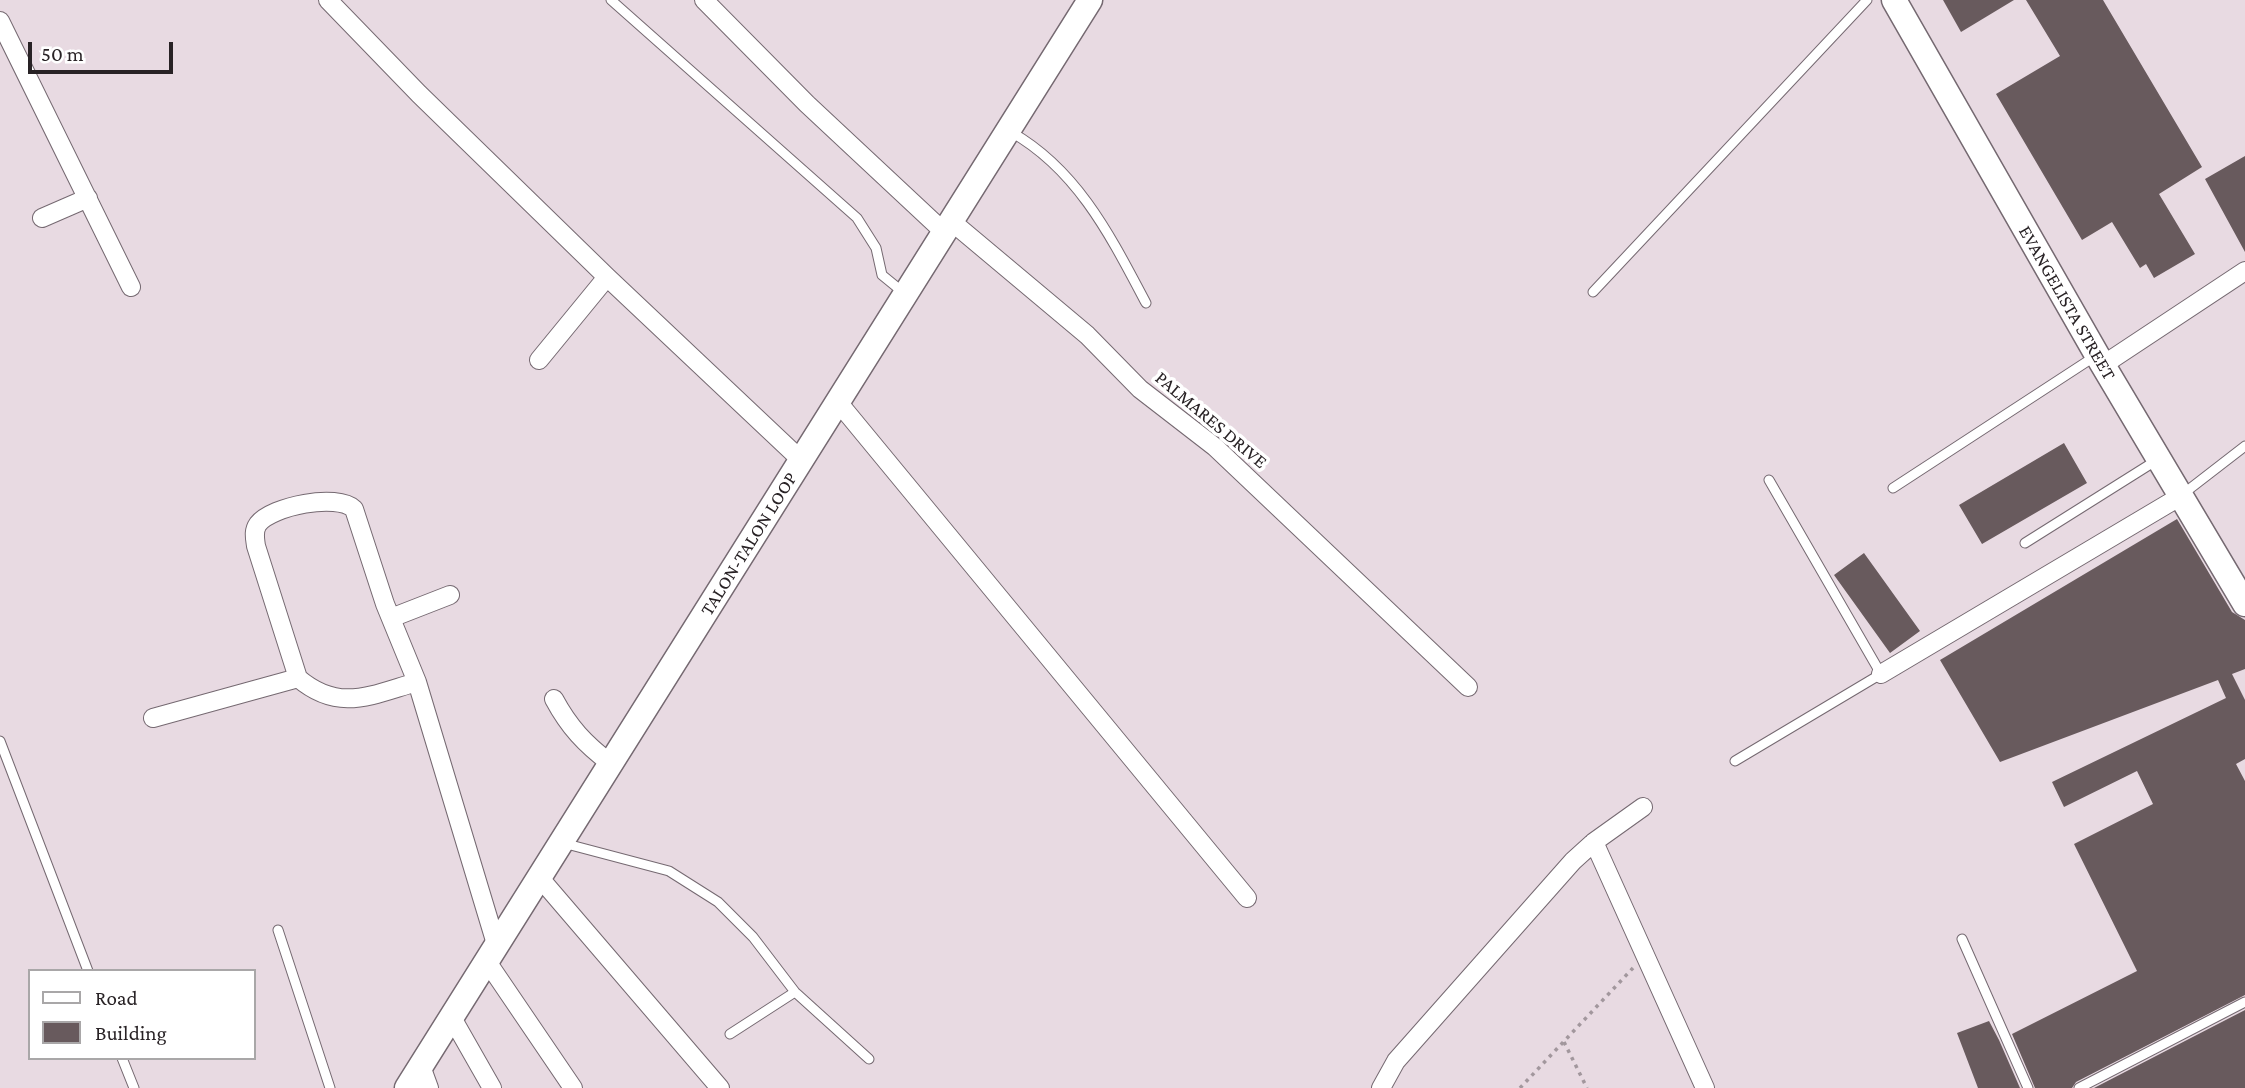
<!DOCTYPE html>
<html>
<head>
<meta charset="utf-8">
<style>
	body { margin:0 }
	#map { position:relative; width:2245px; height:1088px; overflow:hidden; background:#e8dae2; font-family:"Crimson Pro",serif }
	canvas { display:block }
	.legend { position:absolute; left:28px; top:969px; width:228px; height:91px; box-sizing:border-box; background:#fff; border:2px solid #a9a7a8; margin:0; padding:9px 12px; list-style:none; font-size:21px; color:#282225 }
	.legend li { display:flex; align-items:center; gap:14px; height:35px }
	.legend b { width:35px; border:2px solid #a9a7a8 }
	.scale { position:absolute; left:28px; top:42px; width:145px; height:32px; box-sizing:border-box; border:4px solid #282225; border-top:0; padding-left:9px; font-size:21px; line-height:24px; white-space:nowrap; color:#282225; -webkit-text-stroke:5px #fff; paint-order:stroke }
</style>
</head>
<body>
<div id="map">
<canvas width="2245" height="1088"></canvas>
<ul class="legend">
<li><b style="height:9px;background:#fff"></b>Road</li>
<li><b style="height:19px;background:#685a5d"></b>Building</li>
</ul>
<div class="scale">50 m</div>
</div>
<script>
const ctx = document.querySelector('canvas').getContext('2d');
ctx.lineJoin = 'round';
function fill(path, color) {
  ctx.fillStyle = color;
  ctx.fill(path, 'evenodd');
}
function trace(path, color, width, dash) {
  ctx.strokeStyle = color;
  ctx.lineWidth = width;
  ctx.lineCap = dash ? 'butt' : 'round';
  ctx.setLineDash(dash || []);
  ctx.stroke(path);
}
function label(font, color, halo, rows, align = 'center') {
  ctx.font = font + ' "Crimson Pro",serif';
  ctx.lineWidth = 7;
  ctx.setLineDash([]);
  ctx.textBaseline = 'middle';
  ctx.strokeStyle = halo;
  ctx.fillStyle = color;
  for (const [text, x, y, turn = 0] of rows) {
    ctx.save();
    ctx.translate(x, y);
    ctx.rotate((+turn || 0) * Math.PI / 180);
    ctx.textAlign = isNaN(turn) ? turn : align;
    if (halo) ctx.strokeText(text, 0, 0);
    ctx.fillText(text, 0, 0);
    ctx.restore();
  }
}
const building = new Path2D(`
	M 1943,0 L 2014,0 L 1961,32 Z
	M 2026,0 L 2103,0 L 2202,167 L 2159,194 L 2195,254 L 2154,278 L 2146,264 L 2140,268 L 2112,222 L 2082,240 L 1996,94 L 2060,56 Z
	M 2245,156 L 2245,252 L 2205,179 Z
	M 2064,443 L 2087,483 L 1982,544 L 1959,505 Z
	M 2177,519 L 2232,612 L 2245,620 L 2245,669 L 2232,674 L 2245,700 L 2245,759 L 2236,764 L 2245,781 L 2245,995 L 2076,1082 L 2072,1088 L 2035,1088 L 2012,1034 L 2137,971 L 2074,844 L 2153,804 L 2137,771 L 2064,807 L 2052,782 L 2226,698 L 2218,680 L 2000,762 L 1940,660 Z
	M 1864,553 L 1920,631 L 1890,653 L 1834,575 Z
	M 2245,1010 L 2245,1088 L 2094,1088 Z
	M 1989,1021 L 1999,1040 L 2020,1088 L 1978,1088 L 1957,1033 Z`);
const path = new Path2D(`
	M 1564,1042 L 1587,1088
	M 1520,1088 L 1633,968`);
const lane = new Path2D(`
	M 611,0 L 857,218 L 876,248 L 882,275 L 904,293
	M 1011,132 C 1078,170 1111,237 1146,303
	M 1593,292 L 1867,0
	M 1893,488 L 2097,355
	M 2183,494 L 2245,446
	M 2025,543 L 2157,460
	M 0,741 L 88,971
	M 1735,761 L 1881,674 L 1769,480
	M 563,843 L 669,871 L 718,902 L 753,937 L 795,992 L 869,1059
	M 278,930 L 330,1088
	M 1962,939 L 2028,1088
	M 730,1034 L 795,992
	M 122,1058 L 134,1088
	M 2079,1088 L 2245,1002`);
const street = new Path2D(`
	M 328,0 L 419,94 L 607,277 L 801,460
	M 704,0 L 807,104 L 944,232
	M 0,21 L 131,287
	M 42,218 L 88,198
	M 951,221 L 1087,335 L 1140,389 L 1215,447 L 1468,687
	M 539,360 L 607,277
	M 2103,365 L 2245,271
	M 838,402 L 1247,898
	M 391,618 L 450,595
	M 1881,674 L 2181,496
	M 417,682 L 385,604 L 354,509 C 337,493 272,506 258,524 C 253,531 255,538 256,546 L 298,678 C 339,713 371,695 417,682 L 496,944
	M 554,699 C 569,727 585,744 610,763
	M 153,718 L 298,678
	M 1594,842 L 1705,1088
	M 539,877 L 720,1088
	M 486,960 L 573,1088
	M 451,1016 L 492,1088
	M 421,1066 L 429,1088
	M 1381,1088 L 1396,1061 L 1573,861 L 1594,842 L 1643,807`);
const secondary = new Path2D(`
	M 1894,0 L 2097,355 L 2245,604
	M 407,1088 L 1090,0`);
const streetNames = [
	["EVANGELISTA STREET",2067,303,60],
	["PALMARES DRIVE",1211,420,40],
	["TALON-TALON LOOP",749,544,-58]
];
fill(building, '#685a5d');
trace(lane, '#756971', 11);
trace(street, '#756971', 20);
trace(secondary, '#756971', 27);
trace(path, '#a2979d', 3.5, [3.5, 5]);
trace(lane, '#fff', 9);
trace(street, '#fff', 18);
trace(secondary, '#fff', 24);
label('19px', '#282225', '#fff', streetNames);
</script>
</body>
</html>
